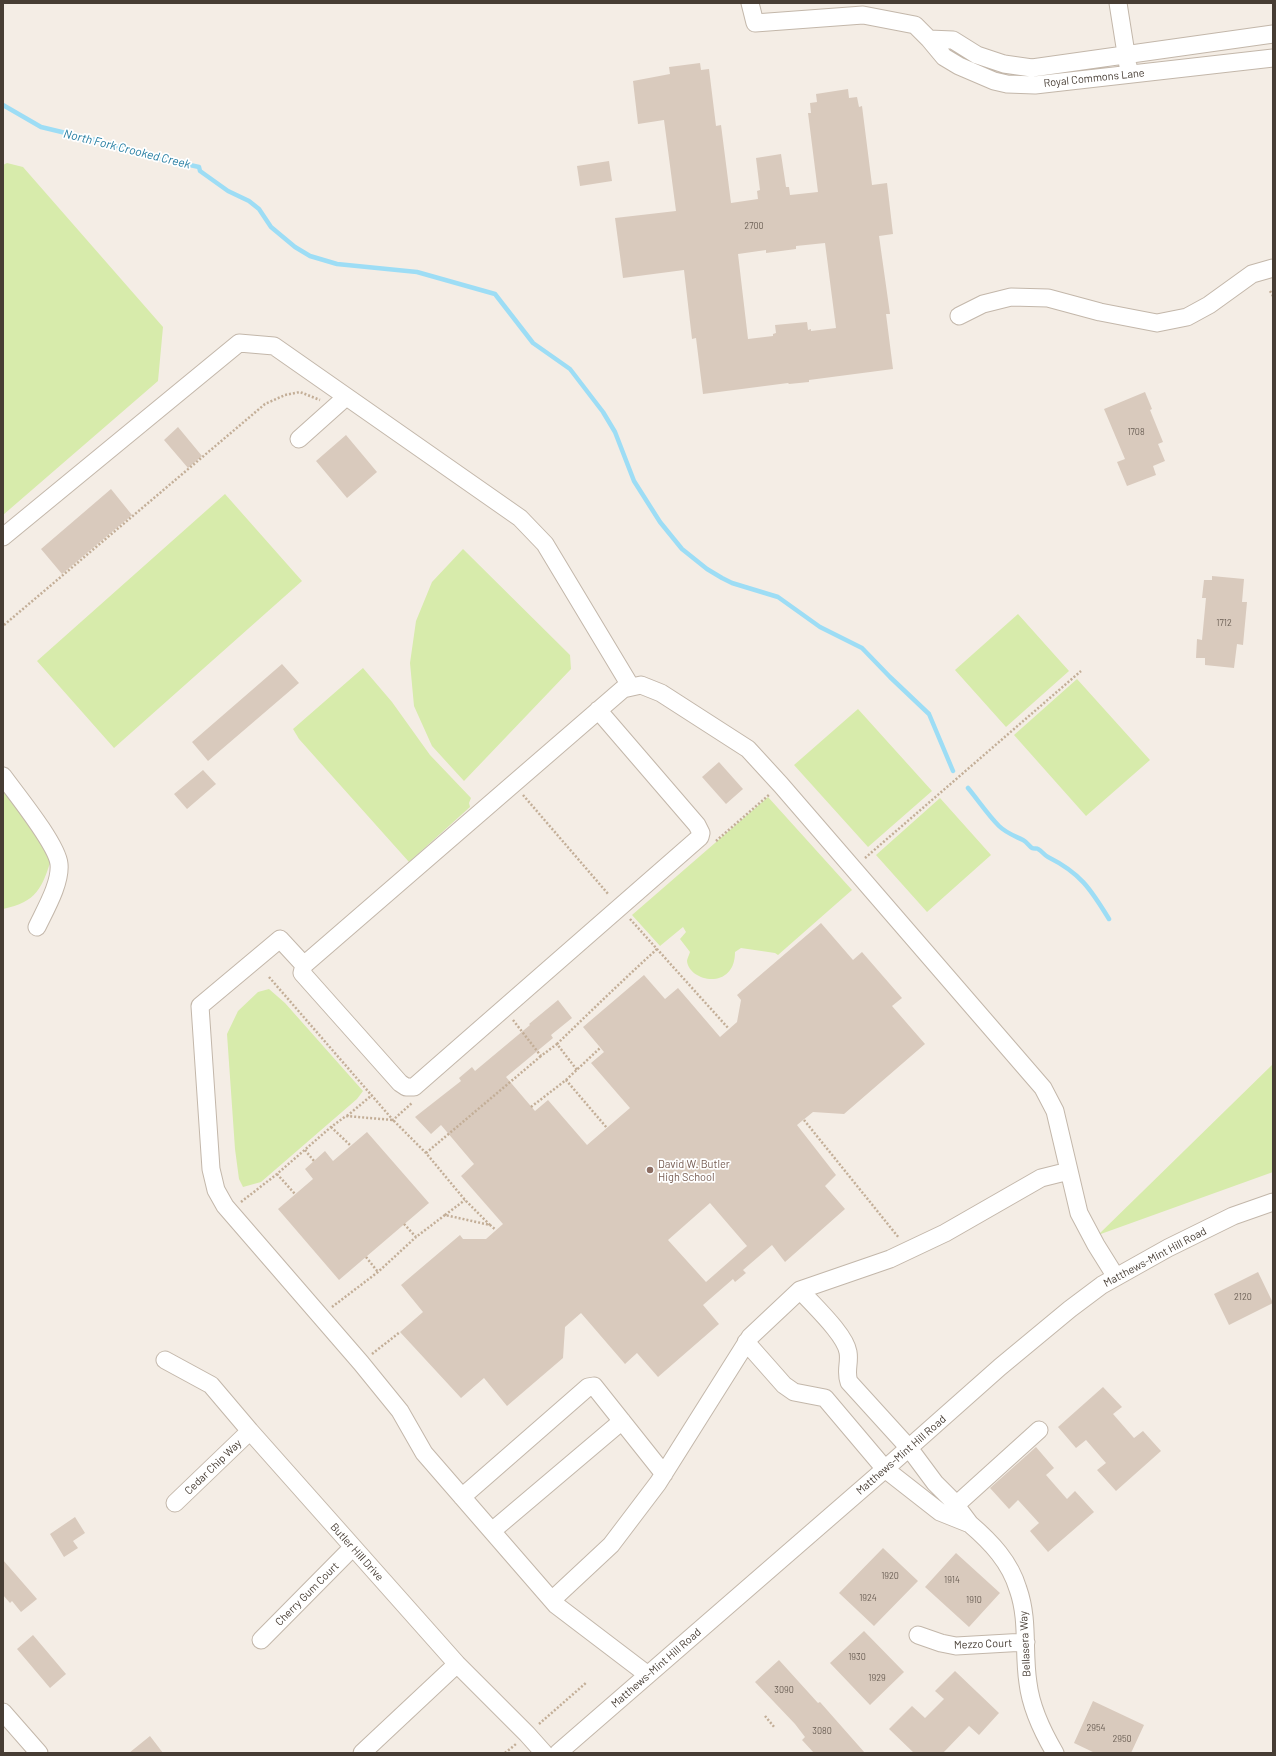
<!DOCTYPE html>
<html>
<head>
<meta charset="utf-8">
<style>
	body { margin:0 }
	#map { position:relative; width:1276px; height:1756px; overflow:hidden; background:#f4ede5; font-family:Barlow,sans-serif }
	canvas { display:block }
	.frame { position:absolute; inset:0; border:4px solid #473d34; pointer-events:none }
</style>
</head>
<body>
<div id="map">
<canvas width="1276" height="1756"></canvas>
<div class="frame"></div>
</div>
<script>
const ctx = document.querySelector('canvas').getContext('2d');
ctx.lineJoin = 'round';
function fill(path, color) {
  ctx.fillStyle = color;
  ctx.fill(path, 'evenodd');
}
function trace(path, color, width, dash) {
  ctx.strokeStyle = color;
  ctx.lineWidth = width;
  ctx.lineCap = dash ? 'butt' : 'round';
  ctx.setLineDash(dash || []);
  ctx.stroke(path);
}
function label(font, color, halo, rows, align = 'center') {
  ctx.font = font + ' Barlow,sans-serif';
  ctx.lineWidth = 3.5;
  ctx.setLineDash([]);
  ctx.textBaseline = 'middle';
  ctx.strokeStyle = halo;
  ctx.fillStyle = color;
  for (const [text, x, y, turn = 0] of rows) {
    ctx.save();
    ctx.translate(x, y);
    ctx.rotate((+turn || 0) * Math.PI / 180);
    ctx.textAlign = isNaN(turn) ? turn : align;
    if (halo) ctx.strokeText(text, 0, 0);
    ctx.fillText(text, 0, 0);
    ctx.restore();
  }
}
const green = new Path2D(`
	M 7,163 L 23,167 L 163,327 L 158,381 L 3,515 L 3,165 Z
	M 225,494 L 302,581 L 114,748 L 37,661 Z
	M 463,549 L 570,655 L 571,669 L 464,781 L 432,746 L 414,706 L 410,663 L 416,621 L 432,582 Z
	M 1018,614 L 1069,671 L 1006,727 L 955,670 Z
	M 363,668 L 392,702 L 430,755 L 471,798 L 469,803 L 470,807 L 409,862 L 299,739 L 293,729 Z
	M 1077,679 L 1150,760 L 1086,816 L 1014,735 Z
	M 858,709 L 932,791 L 868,847 L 794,765 Z
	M 3,789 L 21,810 L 52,857 C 42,888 37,902 3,909 Z
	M 768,797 L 852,890 L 778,955 L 775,953 L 741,948 L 735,952 C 735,991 689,982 687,961 C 687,959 689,955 690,952 L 680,939 L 686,932 L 683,927 L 660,946 L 632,915 Z
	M 940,798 L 991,855 L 927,912 L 876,855 Z
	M 269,989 L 285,1003 L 363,1091 L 357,1099 L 261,1182 L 243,1187 L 239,1179 L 235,1149 L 227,1034 L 238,1011 L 258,992 Z
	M 1273,1064 L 1273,1172 L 1098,1235 Z`);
const stream = new Path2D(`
	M 3,105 L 41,127 L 99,141 L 158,158 L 199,167 L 200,171 L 228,191 L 249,201 L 259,209 L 271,227 L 295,247 L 310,256 L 337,264 L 417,272 L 495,294 L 533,343 L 570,369 L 603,412 L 615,432 L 634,481 L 660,522 L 682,549 L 707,569 L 722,578 L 732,583 L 778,597 L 820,627 L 862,648 L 890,677 L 929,714 L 953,771
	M 968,788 C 978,800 988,815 999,826 C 1006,833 1015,836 1023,840 C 1027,842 1029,846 1032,848 C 1034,849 1037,848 1038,849 C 1042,851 1044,855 1048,857 C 1080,873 1090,888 1109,919`);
const building = new Path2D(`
	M 700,63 L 701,70 L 709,69 L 716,126 L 721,125 L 731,203 L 758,199 L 757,191 L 760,190 L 756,158 L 781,154 L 786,187 L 789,187 L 790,195 L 818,192 L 808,113 L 811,113 L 810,103 L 817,102 L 816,94 L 848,89 L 849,98 L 857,97 L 859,107 L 862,106 L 872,185 L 887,183 L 893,234 L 879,236 L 890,314 L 886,314 L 893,369 L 809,380 L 809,382 L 789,384 L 788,383 L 703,394 L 696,338 L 692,339 L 684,270 L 623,278 L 615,218 L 676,211 L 664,120 L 638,124 L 633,81 L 670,74 L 669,67 ZM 825,243 L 836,328 L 811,331 L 811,329 L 808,330 L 807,322 L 775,325 L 776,333 L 773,334 L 773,336 L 748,339 L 738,254 L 766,250 L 766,253 L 796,249 L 796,246 Z
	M 609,161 L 612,181 L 580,186 L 577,166 Z
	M 1145,392 L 1152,409 L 1150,410 L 1163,442 L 1158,444 L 1165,461 L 1153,466 L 1156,475 L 1127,486 L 1117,462 L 1125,459 L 1104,409 Z
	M 178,427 L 202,456 L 188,468 L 164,440 Z
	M 346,435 L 377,472 L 347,498 L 316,461 Z
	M 111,489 L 132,515 L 62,574 L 41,549 Z
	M 1212,576 L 1244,579 L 1242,602 L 1247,602 L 1243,645 L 1237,644 L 1234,668 L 1205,665 L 1205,658 L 1196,658 L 1197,639 L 1202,640 L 1206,598 L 1202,598 L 1204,580 L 1212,580 Z
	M 282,664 L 299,683 L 208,761 L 192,742 Z
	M 719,762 L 743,789 L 726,804 L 702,777 Z
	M 203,770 L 216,784 L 187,809 L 174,794 Z
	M 821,923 L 853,960 L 862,952 L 902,998 L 892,1006 L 925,1044 L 844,1114 L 813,1112 L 797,1125 L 836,1175 L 825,1186 L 845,1209 L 785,1262 L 772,1245 L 743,1270 L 746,1273 L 735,1282 L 733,1279 L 703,1305 L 719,1324 L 658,1377 L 637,1353 L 625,1364 L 581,1313 L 565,1327 L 563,1358 L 507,1406 L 484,1378 L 461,1398 L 400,1332 L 423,1312 L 401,1285 L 460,1235 L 463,1239 L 486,1239 L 503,1224 L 461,1176 L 474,1164 L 441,1125 L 431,1134 L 415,1117 L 461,1081 L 459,1078 L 472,1067 L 475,1071 L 530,1025 L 529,1024 L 558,1000 L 572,1018 L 551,1035 L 553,1038 L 506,1077 L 535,1111 L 548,1100 L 587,1145 L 630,1108 L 591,1063 L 604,1052 L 583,1027 L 644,975 L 665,999 L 678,988 L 720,1037 L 737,1022 L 741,1000 L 737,995 ZM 710,1203 L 747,1246 L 706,1282 L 668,1240 Z
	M 367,1132 L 429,1203 L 339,1280 L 278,1209 L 313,1179 L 305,1169 L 325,1151 L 333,1161 Z
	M 1258,1272 L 1273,1303 L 1229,1325 L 1214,1294 Z
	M 1103,1387 L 1122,1407 L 1113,1414 L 1134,1438 L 1143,1431 L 1161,1451 L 1116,1491 L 1097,1470 L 1106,1463 L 1086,1440 L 1076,1448 L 1058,1427 Z
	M 1036,1447 L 1054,1468 L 1046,1475 L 1067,1499 L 1075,1491 L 1094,1512 L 1048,1552 L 1030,1531 L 1039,1523 L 1018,1500 L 1009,1509 L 990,1488 Z
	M 75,1517 L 85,1533 L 73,1541 L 78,1548 L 64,1557 L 50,1534 Z
	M 883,1548 L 918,1581 L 874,1626 L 839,1593 Z
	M 956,1553 L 1000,1593 L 969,1627 L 925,1587 Z
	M 3,1560 L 37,1599 L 21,1612 L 12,1601 L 10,1603 L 3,1595 Z
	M 864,1631 L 904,1672 L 870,1705 L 830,1663 Z
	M 33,1635 L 66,1674 L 50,1688 L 17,1649 Z
	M 779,1660 L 818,1703 L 820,1702 L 865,1753 L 814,1753 L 802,1740 L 805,1737 L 795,1724 L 755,1682 Z
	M 955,1671 L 999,1713 L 979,1735 L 969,1726 L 943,1753 L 914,1753 L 889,1729 L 912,1706 L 925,1718 L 944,1699 L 935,1691 Z
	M 1093,1701 L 1144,1725 L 1131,1753 L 1095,1753 L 1074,1743 Z
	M 150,1736 L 163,1753 L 129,1753 Z`);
const path = new Path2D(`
	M 1270,291 L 1273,296
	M 4,625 L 265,404 L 285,395 L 300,392 L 320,400
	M 523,795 L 609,895
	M 716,841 L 770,794
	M 865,858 L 1081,671
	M 630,919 L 729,1029
	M 269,977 L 393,1120 L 412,1103
	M 513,1020 L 541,1056 L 557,1044 L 577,1070
	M 557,1044 C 590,1012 623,980 657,949
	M 566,1080 L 600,1048
	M 531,1107 L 566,1080 L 607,1128
	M 347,1116 L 372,1095
	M 804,1120 L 899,1238
	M 331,1127 L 351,1146
	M 305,1150 L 314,1161
	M 426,1153 L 541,1056
	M 277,1174 L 295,1194
	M 241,1202 L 277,1174 L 331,1127 L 346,1116 L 393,1120 L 426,1153 L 465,1200 L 490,1225
	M 445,1215 L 465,1200
	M 404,1224 L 416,1237 L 445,1215 L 490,1225 L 496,1230
	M 366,1257 L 378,1272
	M 332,1307 L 378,1272 L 416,1237
	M 372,1354 L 400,1332
	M 765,1716 L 775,1728
	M 539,1724 L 587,1682
	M 505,1753 L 516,1744`);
const minor = new Path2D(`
	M 750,3 L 755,23 L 863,15 L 915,25 L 929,39 L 944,57 L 959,66 L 994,81 L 1007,84 L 1035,85 L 1273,58
	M 1118,3 L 1128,66
	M 929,39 L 953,40 L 977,55 L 1004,64 L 1032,68 L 1273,34
	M 959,316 L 983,304 L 1011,297 L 1048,298 L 1100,312 L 1157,323 L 1187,317 L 1209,305 L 1252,274 L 1273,268
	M 299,439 L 346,397
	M 3,537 L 239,343 L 274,346 L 520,518 L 545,544 L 631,687
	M 3,776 C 16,794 57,844 59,864 C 61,883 45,910 37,927
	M 304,965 L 302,973 L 400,1083 L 406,1087 L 414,1087 L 700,837 L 701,833 L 697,825 L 598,710
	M 746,1342 L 784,1385 L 794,1392 L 825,1398 L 885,1469 L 940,1512 L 970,1524 L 952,1500 L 935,1483 L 909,1448 L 849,1382 C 845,1371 850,1363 848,1352 C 845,1334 813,1305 800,1290
	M 165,1360 L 211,1385 L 250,1431 L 457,1664 L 527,1734 L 544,1753
	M 462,1497 L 588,1387 L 594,1386 L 664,1474
	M 175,1503 L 250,1431
	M 956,1505 L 1039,1430
	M 970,1524 C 991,1542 1010,1562 1018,1589 C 1029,1620 1023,1651 1028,1683 C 1031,1708 1042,1731 1055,1753
	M 492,1531 L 622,1421
	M 552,1600 L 611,1545 L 658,1483 L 750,1337 L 800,1290 L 890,1259 L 945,1233 L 1041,1178 L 1069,1171
	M 918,1635 L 941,1643 L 956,1646 L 1026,1642
	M 261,1640 L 353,1547
	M 648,1675 L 556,1605 L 424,1453 L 400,1411 L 361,1363 L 225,1206 L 216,1190 L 211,1169 L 200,1006 L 280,939 L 304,965 L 623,689 L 641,685 L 661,693 L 748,749 L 781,785 L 1043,1088 L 1055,1111 L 1079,1213 L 1096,1245 L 1116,1277
	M 3,1712 L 39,1753
	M 362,1753 L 457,1664
	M 558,1753 L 885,1469 L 1000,1367 L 1070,1309 L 1102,1285 L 1168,1248 L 1233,1216 L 1273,1202`);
const markers = [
	[650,1170,4,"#8d6e63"]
];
const numberNames = [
	["2700",754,226],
	["1708",1136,432],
	["1712",1224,623],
	["2120",1243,1297],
	["1920",890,1576],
	["1914",952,1580],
	["1924",868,1598],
	["1910",974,1600],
	["1930",857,1657],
	["1929",877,1678],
	["3090",784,1690],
	["2954",1096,1728],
	["3080",822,1731],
	["2950",1122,1739]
];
const streetNames = [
	["Royal Commons Lane",1094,78,-6],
	["Matthews-Mint Hill Road",1155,1257,-28],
	["Matthews-Mint Hill Road",901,1455,-41],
	["Cedar Chip Way",213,1467,-44],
	["Butler Hill Drive",357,1552,48],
	["Cherry Gum Court",307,1594,-45],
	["Mezzo Court",983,1644,-2],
	["Bellasera Way",1025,1644,-93],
	["Matthews-Mint Hill Road",656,1668,-41]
];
const educationNames = [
	["David W. Butler",658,1164],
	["High School",658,1177]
];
const waterNames = [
	["North Fork Crooked Creek",127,149,14]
];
fill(green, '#d7ebab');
trace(stream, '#9dddf5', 4.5);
fill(building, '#d9cabd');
trace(minor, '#c3b7aa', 19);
trace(path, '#c3ae97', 2.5, [2, 2]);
trace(minor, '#fff', 17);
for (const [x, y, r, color] of markers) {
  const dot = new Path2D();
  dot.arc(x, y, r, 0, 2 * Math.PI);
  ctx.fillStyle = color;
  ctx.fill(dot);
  trace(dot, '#fff', 1.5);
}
label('9px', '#6c6056', null, numberNames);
label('11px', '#473d34', '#fff', streetNames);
label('11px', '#785e54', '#fff', educationNames, 'left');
label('italic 12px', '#237ca1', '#fff', waterNames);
</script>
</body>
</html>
